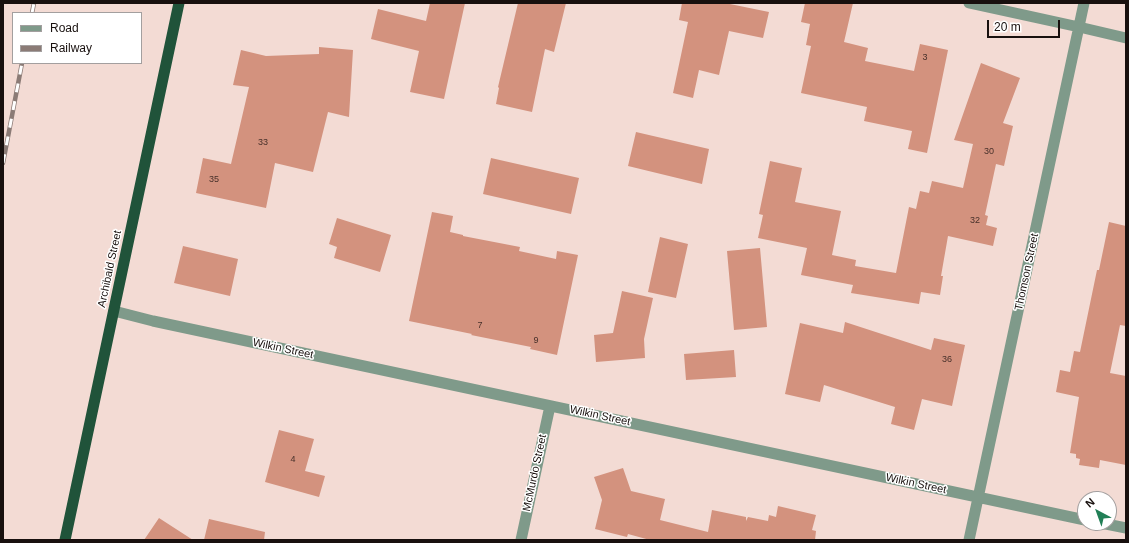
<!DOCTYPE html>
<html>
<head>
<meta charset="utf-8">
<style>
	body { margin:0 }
	#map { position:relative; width:1129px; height:543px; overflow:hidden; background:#f3dbd4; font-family:Helvetica,sans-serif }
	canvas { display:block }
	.frame { position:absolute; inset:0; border:4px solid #18100e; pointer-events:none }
	.legend { position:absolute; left:12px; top:12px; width:130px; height:52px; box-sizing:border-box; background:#fff; border:1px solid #a39f9f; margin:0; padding:5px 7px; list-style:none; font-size:12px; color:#18100e }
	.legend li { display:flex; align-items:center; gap:8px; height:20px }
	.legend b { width:20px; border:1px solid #a39f9f }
	.north { position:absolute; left:1077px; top:491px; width:40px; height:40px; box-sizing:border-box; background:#fff; border:1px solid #a39f9f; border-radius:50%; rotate:319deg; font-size:11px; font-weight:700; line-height:16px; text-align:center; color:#18100e }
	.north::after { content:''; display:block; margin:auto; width:14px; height:18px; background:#217f56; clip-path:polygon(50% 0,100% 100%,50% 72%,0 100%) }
	.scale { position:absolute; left:987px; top:20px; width:73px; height:18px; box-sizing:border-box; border:2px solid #18100e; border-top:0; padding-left:5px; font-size:12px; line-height:14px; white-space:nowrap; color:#18100e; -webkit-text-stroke:3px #fff; paint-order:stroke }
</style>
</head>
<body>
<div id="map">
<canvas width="1129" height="543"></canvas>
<div class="frame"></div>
<ul class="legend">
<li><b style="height:5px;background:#7f9a8a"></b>Road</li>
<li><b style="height:5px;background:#8b7b76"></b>Railway</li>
</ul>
<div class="north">N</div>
<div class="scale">20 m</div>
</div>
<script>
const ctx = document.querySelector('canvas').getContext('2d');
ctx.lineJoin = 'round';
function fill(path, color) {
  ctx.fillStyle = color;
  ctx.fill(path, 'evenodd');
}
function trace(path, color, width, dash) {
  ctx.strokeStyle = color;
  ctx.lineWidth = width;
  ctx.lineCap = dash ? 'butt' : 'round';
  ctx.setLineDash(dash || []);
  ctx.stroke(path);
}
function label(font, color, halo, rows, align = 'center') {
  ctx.font = font + ' Helvetica,sans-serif';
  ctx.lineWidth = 3;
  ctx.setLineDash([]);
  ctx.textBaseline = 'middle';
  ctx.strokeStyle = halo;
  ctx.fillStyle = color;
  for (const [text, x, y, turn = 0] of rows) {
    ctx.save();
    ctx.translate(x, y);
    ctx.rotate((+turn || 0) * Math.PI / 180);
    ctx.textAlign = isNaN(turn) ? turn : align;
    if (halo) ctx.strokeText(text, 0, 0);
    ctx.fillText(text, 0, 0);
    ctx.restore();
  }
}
const building = new Path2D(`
	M 430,3 L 465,3 L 444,99 L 410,92 L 419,51 L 371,39 L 378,9 L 426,21 Z
	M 518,3 L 566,3 L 554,52 L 545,49 L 532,112 L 496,104 L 499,88 L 498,87 Z
	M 682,3 L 725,3 L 769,12 L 763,38 L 729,31 L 719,75 L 699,70 L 693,98 L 673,93 L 688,22 L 679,20 Z
	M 805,3 L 853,3 L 844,42 L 868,48 L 865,61 L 914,71 L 920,44 L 948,50 L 927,153 L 908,149 L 912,131 L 864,121 L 867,107 L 801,93 L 811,46 L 806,45 L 810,24 L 801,22 Z
	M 319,47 L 353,50 L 349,117 L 328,112 L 313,172 L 275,163 L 266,208 L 196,193 L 203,158 L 231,164 L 249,87 L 233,85 L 241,50 L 266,56 L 319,54 Z
	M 981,63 L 1020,78 L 1003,123 L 1013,126 L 1004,166 L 996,164 L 985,215 L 988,216 L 986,225 L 997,228 L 993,246 L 948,236 L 941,276 L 943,276 L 940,295 L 921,292 L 919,304 L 851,293 L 853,285 L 801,275 L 807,248 L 758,238 L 763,215 L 759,214 L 770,161 L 802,168 L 795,202 L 841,211 L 832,255 L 856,260 L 855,266 L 896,273 L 909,207 L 916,209 L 920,191 L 929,193 L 932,181 L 963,188 L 973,144 L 954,140 Z
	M 636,132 L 709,149 L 702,184 L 628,166 Z
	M 491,158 L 579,178 L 571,214 L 483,194 Z
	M 432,212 L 453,216 L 450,232 L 463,235 L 463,236 L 520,247 L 519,251 L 556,259 L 557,251 L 578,255 L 557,355 L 530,349 L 531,347 L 471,335 L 472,334 L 409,321 Z
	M 337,218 L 391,235 L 380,272 L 334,258 L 337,247 L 329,244 Z
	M 1109,222 L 1126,226 L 1126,326 L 1120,325 L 1110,373 L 1126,376 L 1126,465 L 1100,460 L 1099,468 L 1079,465 L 1080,459 L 1076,458 L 1076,454 L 1070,453 L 1079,397 L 1056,392 L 1060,370 L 1070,372 L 1074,351 L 1080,352 L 1097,270 L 1099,270 Z
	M 660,237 L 688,244 L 676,298 L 648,292 Z
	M 183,246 L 238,259 L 230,296 L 174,283 Z
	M 760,248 L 767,327 L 734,330 L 727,251 Z
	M 622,291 L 653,298 L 644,339 L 645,358 L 596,362 L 594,335 L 613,333 Z
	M 845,322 L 931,350 L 934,338 L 965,345 L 952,406 L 922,399 L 914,430 L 891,424 L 895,407 L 824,385 L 820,402 L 785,394 L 800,323 L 843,333 Z
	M 734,350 L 736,377 L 686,380 L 684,354 Z
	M 279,430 L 314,439 L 305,471 L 325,476 L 319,497 L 265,482 Z
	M 623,468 L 631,491 L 665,499 L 660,520 L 708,532 L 712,510 L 746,517 L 746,521 L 748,517 L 768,521 L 769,515 L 776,517 L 778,506 L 816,515 L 812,530 L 816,531 L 815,540 L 650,540 L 628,534 L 627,537 L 595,529 L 602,500 L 594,477 Z
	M 159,518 L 193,540 L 144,540 Z
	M 209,519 L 265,532 L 264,540 L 204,540 Z`);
const minor = new Path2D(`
	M 969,3 L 1079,27 L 1126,38
	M 114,311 L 153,321 L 1085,520
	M 1101,523 L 1126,528
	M 521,540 L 550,406
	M 969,540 L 1084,3`);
const trunk = new Path2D(`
	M 65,540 L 179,3`);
const rail = new Path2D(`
	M 32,13 L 34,3
	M 3,163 L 22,63`);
const numberNames = [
	["3",925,58],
	["33",263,143],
	["30",989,152],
	["35",214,180],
	["32",975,221],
	["7",480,326],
	["9",536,341],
	["36",947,360],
	["4",293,460]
];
const streetNames = [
	["Archibald Street",110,269,-78],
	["Thomson Street",1027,272,-78],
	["Wilkin Street",283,349,12],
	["Wilkin Street",600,416,12],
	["McMurdo Street",535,473,-78],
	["Wilkin Street",916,484,12]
];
fill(building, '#d3927e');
trace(minor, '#7f9a8a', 11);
trace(trunk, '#20533a', 11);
trace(rail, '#8b7b76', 4.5);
trace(rail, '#fff', 3, [9]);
label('9px', '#47302a', null, numberNames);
label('11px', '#18100e', '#fff', streetNames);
</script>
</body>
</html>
